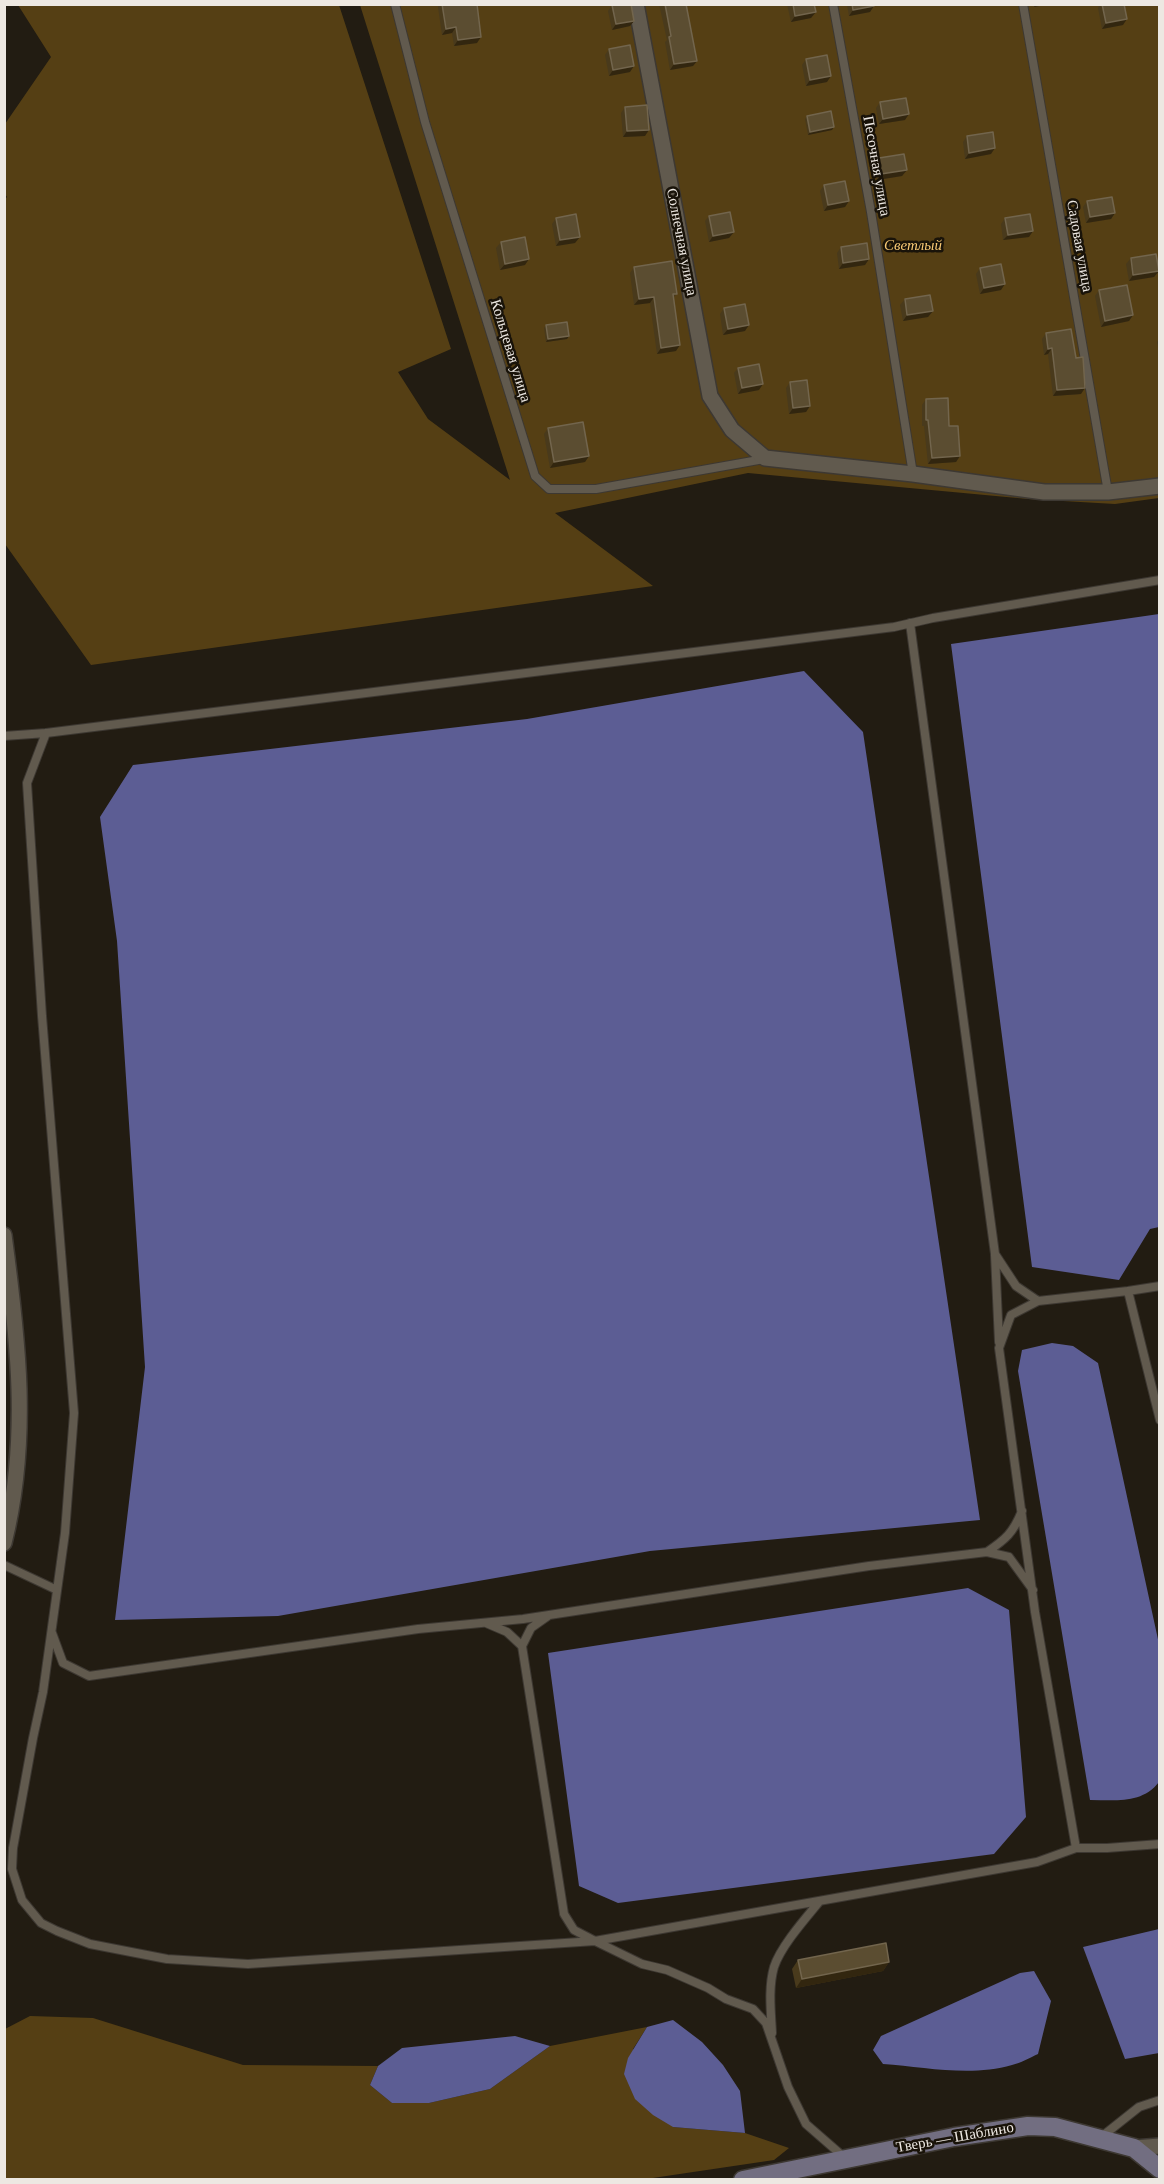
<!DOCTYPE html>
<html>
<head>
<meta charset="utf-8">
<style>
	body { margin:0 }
	#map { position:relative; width:1164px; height:2184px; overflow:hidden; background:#221c12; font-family:"Times New Roman",serif }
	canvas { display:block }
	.frame { position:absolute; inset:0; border:6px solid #ede8e2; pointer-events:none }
</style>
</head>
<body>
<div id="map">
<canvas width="1164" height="2184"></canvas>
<div class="frame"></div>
</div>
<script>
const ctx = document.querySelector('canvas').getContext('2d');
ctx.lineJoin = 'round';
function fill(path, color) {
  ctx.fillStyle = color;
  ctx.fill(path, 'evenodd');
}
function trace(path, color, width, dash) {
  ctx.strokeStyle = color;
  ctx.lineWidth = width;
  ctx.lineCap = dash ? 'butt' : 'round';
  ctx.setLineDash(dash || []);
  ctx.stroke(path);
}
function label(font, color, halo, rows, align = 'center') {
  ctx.font = font + ' "Times New Roman",serif';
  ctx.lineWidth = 5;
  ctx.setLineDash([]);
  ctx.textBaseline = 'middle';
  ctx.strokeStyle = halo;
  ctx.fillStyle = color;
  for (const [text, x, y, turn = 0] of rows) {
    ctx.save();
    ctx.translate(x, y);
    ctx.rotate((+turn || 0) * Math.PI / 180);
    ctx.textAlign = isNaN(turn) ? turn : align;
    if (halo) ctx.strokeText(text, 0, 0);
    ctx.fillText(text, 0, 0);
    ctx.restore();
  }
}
const green = new Path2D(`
	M 18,5 L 339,5 L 451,349 L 398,372 L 428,419 L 510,480 L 360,5 L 1159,5 L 1159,498 L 1115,504 L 1028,499 L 748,473 L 555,513 L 653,586 L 91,665 L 5,544 L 4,200 L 7,197 L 5,194 L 5,124 L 51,57 Z
	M 30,2016 L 93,2018 L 243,2065 L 378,2066 L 370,2085 L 392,2103 L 429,2103 L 490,2089 L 550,2046 L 647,2027 L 633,2049 L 673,2127 L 745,2133 L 789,2148 L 774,2160 L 646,2179 L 5,2180 L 5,2029 Z`);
const water = new Path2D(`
	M 1159,614 L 1159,1227 L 1150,1229 L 1119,1280 L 1032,1267 L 951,644 Z
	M 804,671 L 863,732 L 980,1520 L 650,1551 L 278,1616 L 115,1620 L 145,1367 L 117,941 L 100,817 L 133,765 L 527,719 Z
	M 1052,1343 L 1073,1346 L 1098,1363 L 1159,1644 L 1159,1782 C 1142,1804 1116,1800 1090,1800 L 1018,1371 L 1022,1350 Z
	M 968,1588 L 1009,1610 L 1026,1817 L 994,1854 L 618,1903 L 579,1886 L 548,1653 Z
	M 1159,1929 L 1159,2053 L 1125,2059 L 1083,1947 Z
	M 1034,1971 L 1051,2001 L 1038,2054 C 1029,2058 1021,2063 1012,2065 C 971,2077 924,2067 883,2064 L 873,2050 L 881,2036 L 1020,1973 Z
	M 673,2020 L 702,2042 L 723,2065 L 740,2091 L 745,2133 L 673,2127 L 653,2115 L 635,2099 L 624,2074 L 628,2058 L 647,2027 Z
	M 515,2036 L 550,2046 L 490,2089 L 429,2103 L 392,2103 L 370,2085 L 378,2066 L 402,2048 Z`);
const lane = new Path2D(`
	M 395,4 L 425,122 L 535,476 L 549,489 L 596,489 L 764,459
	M 833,4 L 871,212 L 913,474
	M 1023,4 L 1108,492
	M 910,623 L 995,1254 L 1016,1286 L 1038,1301
	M 46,733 L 27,783 L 42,1016 L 74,1413 L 65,1533 L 43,1692 L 33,1738 L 13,1848 L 12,1869 L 22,1900 L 41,1923 L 57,1931 L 90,1944 L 167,1959 L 248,1964 L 595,1941 L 642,1964 L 667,1970 L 708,1988 L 726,1999 L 753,2009 L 766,2023 L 788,2087 L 806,2124 L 845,2158
	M 4,736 L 46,733 L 894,627 L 933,618 L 1160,580
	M 995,1255 L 999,1342
	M 1128,1291 L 1160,1420
	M 987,1552 C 1006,1539 1013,1533 1022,1511
	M 4,1565 L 57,1590
	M 548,1616 L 531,1628 L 522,1646 L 564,1914 L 574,1930 L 595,1941 L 1037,1862 L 1076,1848 L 1107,1848 L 1160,1844
	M 486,1623 L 507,1632 L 522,1646
	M 52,1633 L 63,1663 L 89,1676 L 418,1629 L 523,1619 L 869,1566 L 987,1552 L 1009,1557 L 1033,1590
	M 1076,1848 L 1035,1612 L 999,1348 L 1011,1315 L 1038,1301 L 1128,1291 L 1160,1286
	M 772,2033 C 771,2012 768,1988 774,1967 C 781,1946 805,1919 819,1902
	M 1100,2138 L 1139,2107 L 1160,2100`);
const street = new Path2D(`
	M 636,4 L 710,396 L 732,430 L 765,458 L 913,474 L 1044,492 L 1108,492 L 1160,486
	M 4,1235 C 18,1338 30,1439 4,1543
	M 1134,2148 L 1160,2146`);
const secondary = new Path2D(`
	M 743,2180 L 954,2137 L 1028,2126 L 1055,2127 L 1134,2148 L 1160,2169`);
const wall = new Path2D(`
	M 439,4 L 477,4 L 477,43 L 454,46 L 452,33 L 442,35 L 438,7 Z
	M 659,4 L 686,4 L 697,61 L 693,66 L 670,70 L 665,42 L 667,40 Z
	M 787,4 L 814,4 L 811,18 L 791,22 Z
	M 847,4 L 874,4 L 870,12 L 849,16 Z
	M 1100,4 L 1124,4 L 1123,25 L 1102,29 L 1098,8 Z
	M 612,5 L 634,21 L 630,26 L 612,30 L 608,11 Z
	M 609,49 L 630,72 L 609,76 L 605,55 Z
	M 806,59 L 827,82 L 806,86 L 802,65 Z
	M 880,102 L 905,120 L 879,124 L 876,108 Z
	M 625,107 L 645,136 L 623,137 L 621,113 Z
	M 807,116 L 832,130 L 808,135 L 805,119 Z
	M 967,136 L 991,154 L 965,159 L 963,142 Z
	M 879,158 L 907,170 L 902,176 L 877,180 L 874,164 Z
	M 824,185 L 849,201 L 845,207 L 824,211 L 820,191 Z
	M 1087,201 L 1115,213 L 1111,219 L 1086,223 L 1083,207 Z
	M 709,216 L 734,232 L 729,238 L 709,242 L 705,221 Z
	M 556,218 L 575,243 L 556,246 L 552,224 Z
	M 1005,218 L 1029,237 L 1003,240 L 1001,224 Z
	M 501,242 L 525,265 L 500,270 L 496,248 Z
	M 841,247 L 869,259 L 865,265 L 839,269 L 837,253 Z
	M 1131,258 L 1159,271 L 1154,277 L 1129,281 L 1126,264 Z
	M 634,267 L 677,294 L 673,298 L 676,351 L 657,354 L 650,303 L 634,305 L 630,273 Z
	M 980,268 L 1001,290 L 980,294 L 976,274 Z
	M 1099,290 L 1133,315 L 1129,321 L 1101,327 L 1095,296 Z
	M 905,299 L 933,311 L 928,317 L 903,321 L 900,305 Z
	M 724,308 L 745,331 L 723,335 L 720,314 Z
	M 546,325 L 569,336 L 567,339 L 546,342 L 544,328 Z
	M 1046,333 L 1076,358 L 1081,394 L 1053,396 L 1048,354 L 1044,355 L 1042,339 Z
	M 1160,338 L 1160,358 L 1157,342 Z
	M 738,368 L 759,390 L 738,394 L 734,373 Z
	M 790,382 L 810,406 L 806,412 L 789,414 L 786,388 Z
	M 926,399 L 949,426 L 960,456 L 956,462 L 928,464 L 924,426 L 922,426 L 922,405 Z
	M 548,428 L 589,456 L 585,462 L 550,468 L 544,434 Z
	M 798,1960 L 889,1962 L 883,1971 L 796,1988 L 792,1969 Z`);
const shadedWall = new Path2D(`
	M 1036,4 L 1049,4 L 1034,7 Z
	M 874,6 L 870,12 L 849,16 L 853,10 Z
	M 816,12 L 811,18 L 791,22 L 795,16 Z
	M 1127,19 L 1123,25 L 1102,29 L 1106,23 Z
	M 634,21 L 630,26 L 612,30 L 616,24 Z
	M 456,27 L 452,33 L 442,35 L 446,29 Z
	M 481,37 L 477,43 L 454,46 L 458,40 Z
	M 697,61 L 693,66 L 670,70 L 674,64 Z
	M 634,66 L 630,72 L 609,76 L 613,70 Z
	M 831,76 L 827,82 L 806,86 L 810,80 Z
	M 909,114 L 905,120 L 879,124 L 883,119 Z
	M 834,127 L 832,130 L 808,135 L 810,132 Z
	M 649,130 L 645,136 L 623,137 L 627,131 Z
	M 995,148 L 991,154 L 965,159 L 969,153 Z
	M 907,170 L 902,176 L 877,180 L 881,174 Z
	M 849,201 L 845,207 L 824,211 L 828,205 Z
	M 1115,213 L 1111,219 L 1086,223 L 1090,217 Z
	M 1033,231 L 1029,237 L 1003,240 L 1008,235 Z
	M 734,232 L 729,238 L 709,242 L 713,236 Z
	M 580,237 L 575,243 L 556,246 L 560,240 Z
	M 529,259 L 525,265 L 500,270 L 505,264 Z
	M 869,259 L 865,265 L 839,269 L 843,263 Z
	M 1159,271 L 1154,277 L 1129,281 L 1133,275 Z
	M 1005,284 L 1001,290 L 980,294 L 984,288 Z
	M 654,297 L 650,303 L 634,305 L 639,299 Z
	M 933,311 L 928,317 L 903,321 L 907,315 Z
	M 1133,315 L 1129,321 L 1101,327 L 1105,321 Z
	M 749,325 L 745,331 L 723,335 L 728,329 Z
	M 569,336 L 567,339 L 546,342 L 548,339 Z
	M 680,345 L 676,351 L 657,354 L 661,348 Z
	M 1052,348 L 1048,354 L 1044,355 L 1048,349 Z
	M 763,384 L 759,390 L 738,394 L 742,388 Z
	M 1085,388 L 1081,394 L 1053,396 L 1057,390 Z
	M 810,406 L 806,412 L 789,414 L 793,408 Z
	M 589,456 L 585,462 L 550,468 L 554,462 Z
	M 960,456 L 956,462 L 928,464 L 932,458 Z
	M 889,1962 L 883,1971 L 796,1988 L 802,1979 Z`);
const building = new Path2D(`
	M 442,4 L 477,4 L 481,37 L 458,40 L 456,27 L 446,29 Z
	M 615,4 L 631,4 L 634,21 L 616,24 L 612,5 Z
	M 665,4 L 686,4 L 697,61 L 674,64 L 669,37 L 671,36 Z
	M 793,4 L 814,4 L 816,12 L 795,16 Z
	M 852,4 L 874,4 L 874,6 L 853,10 Z
	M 1102,4 L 1124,4 L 1127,19 L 1106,23 Z
	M 630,45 L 634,66 L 613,70 L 609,49 Z
	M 827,55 L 831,76 L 810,80 L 806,59 Z
	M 906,98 L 909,114 L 883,119 L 880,102 Z
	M 647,105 L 649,130 L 627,131 L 625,107 Z
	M 831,111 L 834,127 L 810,132 L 807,116 Z
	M 993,132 L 995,148 L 969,153 L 967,136 Z
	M 904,154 L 907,170 L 881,174 L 879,158 Z
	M 845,181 L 849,201 L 828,205 L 824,185 Z
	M 1112,197 L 1115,213 L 1090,217 L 1087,201 Z
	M 730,212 L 734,232 L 713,236 L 709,216 Z
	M 576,214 L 580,237 L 560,240 L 556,218 Z
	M 1030,214 L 1033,231 L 1008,235 L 1005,218 Z
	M 525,237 L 529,259 L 505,264 L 501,242 Z
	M 867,243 L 869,259 L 843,263 L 841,247 Z
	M 1156,254 L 1159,271 L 1133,275 L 1131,258 Z
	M 672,261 L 677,294 L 673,294 L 680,345 L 661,348 L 654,297 L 639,299 L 634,267 Z
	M 1001,264 L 1005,284 L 984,288 L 980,268 Z
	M 1127,285 L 1133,315 L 1105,321 L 1099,290 Z
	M 930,295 L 933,311 L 907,315 L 905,299 Z
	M 745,304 L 749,325 L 728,329 L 724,308 Z
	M 567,322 L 569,336 L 548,339 L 546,325 Z
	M 1071,329 L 1076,358 L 1083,357 L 1085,388 L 1057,390 L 1052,348 L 1048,349 L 1046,333 Z
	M 759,364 L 763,384 L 742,388 L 738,368 Z
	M 807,380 L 810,406 L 793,408 L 790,382 Z
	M 948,398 L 949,426 L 958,426 L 960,456 L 932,458 L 928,420 L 926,420 L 926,399 Z
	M 583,422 L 589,456 L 554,462 L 548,428 Z
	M 886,1943 L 889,1962 L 802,1979 L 798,1960 Z`);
const streetNames = [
	["Песочная улица",876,166,80],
	["Солнечная улица",681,242,79],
	["Садовая улица",1079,246,80],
	["Кольцевая улица",510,351,73],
	["Тверь — Шаблино",955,2138,-10]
];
const parkNames = [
	["Светлый",913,246]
];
fill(green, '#553f14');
fill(water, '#5c5d94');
trace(lane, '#3d3832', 10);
trace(street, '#3d3832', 18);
trace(secondary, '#3d3832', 21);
trace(lane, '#615a4e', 8);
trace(street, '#615a4e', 15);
trace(secondary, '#726e81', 18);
fill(wall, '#493a1c');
fill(shadedWall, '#32260f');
fill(building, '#5b4d31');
trace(building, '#72654d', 1.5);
label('15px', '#ede8e2', '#191309', streetNames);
label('italic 15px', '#f9ca75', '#191309', parkNames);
</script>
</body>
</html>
